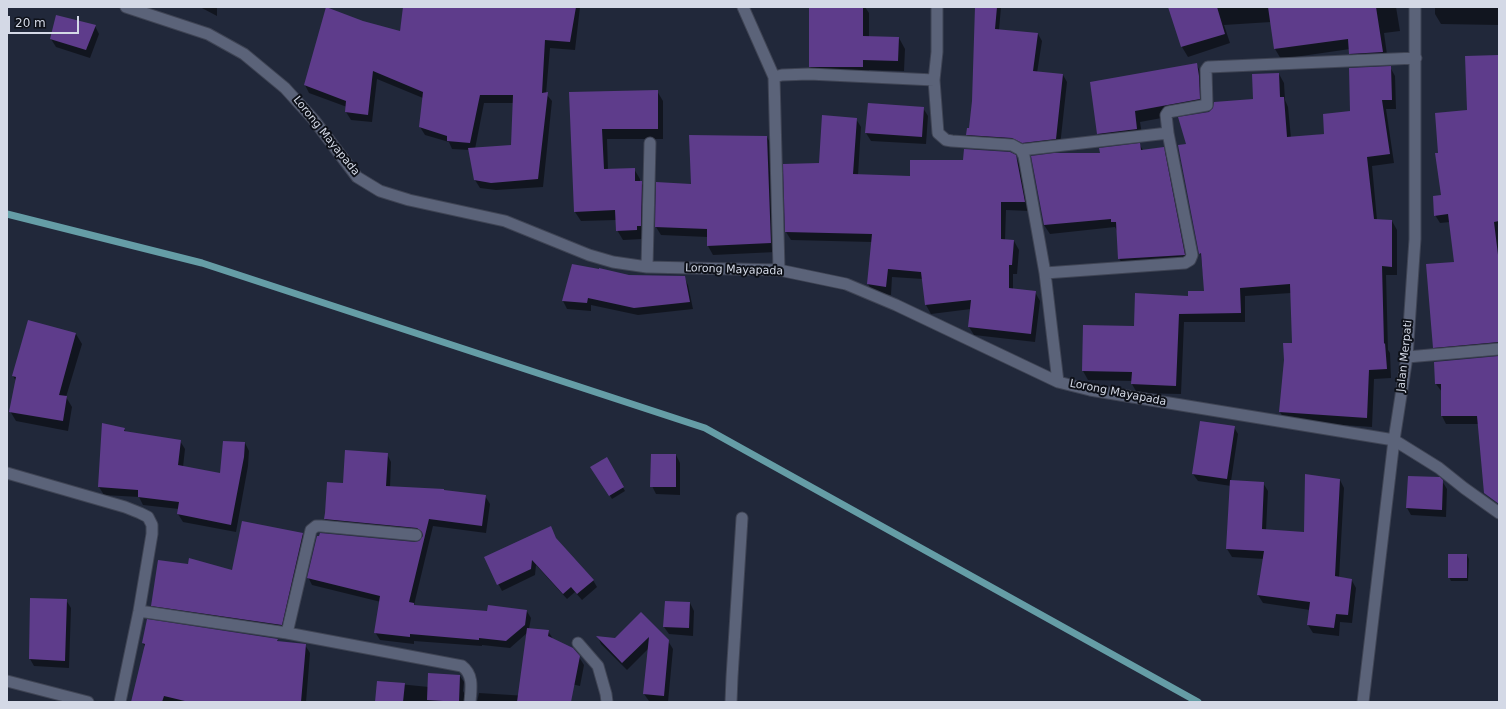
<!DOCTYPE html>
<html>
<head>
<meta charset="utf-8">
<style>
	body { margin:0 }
	#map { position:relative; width:1506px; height:709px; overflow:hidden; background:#21283a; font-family:"DejaVu Sans",sans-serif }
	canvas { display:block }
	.frame { position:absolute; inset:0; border:8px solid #d4d9e6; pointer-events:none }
	.scale { position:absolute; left:8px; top:16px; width:71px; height:18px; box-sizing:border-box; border:2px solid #d4d9e6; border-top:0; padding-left:5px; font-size:12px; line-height:14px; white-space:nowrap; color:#d4d9e6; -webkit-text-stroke:3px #0e1119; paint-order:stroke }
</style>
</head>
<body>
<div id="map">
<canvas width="1506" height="709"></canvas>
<div class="frame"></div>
<div class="scale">20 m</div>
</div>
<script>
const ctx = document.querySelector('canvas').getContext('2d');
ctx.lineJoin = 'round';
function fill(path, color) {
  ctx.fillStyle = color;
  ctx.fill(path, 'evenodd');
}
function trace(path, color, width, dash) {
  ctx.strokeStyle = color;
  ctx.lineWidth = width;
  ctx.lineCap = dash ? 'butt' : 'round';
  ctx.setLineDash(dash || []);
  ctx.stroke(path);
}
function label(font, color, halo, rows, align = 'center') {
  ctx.font = font + ' "DejaVu Sans",sans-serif';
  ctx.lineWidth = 4;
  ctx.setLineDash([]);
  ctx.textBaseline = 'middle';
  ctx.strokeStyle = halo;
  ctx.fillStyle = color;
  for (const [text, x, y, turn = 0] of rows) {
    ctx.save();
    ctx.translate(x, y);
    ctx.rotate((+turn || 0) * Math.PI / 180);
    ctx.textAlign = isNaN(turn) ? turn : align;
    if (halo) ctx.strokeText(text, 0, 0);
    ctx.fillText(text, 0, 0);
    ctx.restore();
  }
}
const shadow = new Path2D(`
	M 200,7 L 217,7 L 217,16 Z
	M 404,7 L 580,7 L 575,50 L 550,48 L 546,94 L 552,101 L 543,187 L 496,190 L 480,188 L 475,180 L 470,150 L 452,149 L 449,142 L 425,135 L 420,127 L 423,98 L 377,79 L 372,122 L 351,120 L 346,112 L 347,107 L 309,93 L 305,85 L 363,22 L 400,32 ZM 484,103 L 514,103 L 512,146 L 475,149 Z
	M 810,7 L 865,7 L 869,13 L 869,37 L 899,38 L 905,49 L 904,71 L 869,70 L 869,77 L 816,77 L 810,67 Z
	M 976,7 L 1001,7 L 999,30 L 1038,34 L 1042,41 L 1037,73 L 1063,75 L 1067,82 L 1060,146 L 1027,150 L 971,142 L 967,135 L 970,130 L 973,101 Z
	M 1170,7 L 1396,7 L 1400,31 L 1384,33 L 1388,62 L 1355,63 L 1350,54 L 1350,49 L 1281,59 L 1275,49 L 1271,22 L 1224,25 L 1230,43 L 1188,57 L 1182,47 Z
	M 1435,7 L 1499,7 L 1499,25 L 1441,24 L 1435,14 Z
	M 95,26 L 99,34 L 90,58 L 56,47 L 51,39 Z
	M 1499,56 L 1499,229 L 1498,230 L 1499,351 L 1438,355 L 1434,347 L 1456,263 L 1450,222 L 1440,223 L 1435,215 L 1442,196 L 1439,153 L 1468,111 Z
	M 1196,64 L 1202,74 L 1205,110 L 1140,122 L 1143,140 L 1104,144 L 1098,134 Z
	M 1390,67 L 1395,76 L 1396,109 L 1386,109 L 1394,163 L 1372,166 L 1377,220 L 1392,221 L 1397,230 L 1397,275 L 1386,275 L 1388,350 L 1390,353 L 1391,378 L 1374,379 L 1372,427 L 1285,421 L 1280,412 L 1285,360 L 1293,344 L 1291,293 L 1245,296 L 1245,322 L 1184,322 L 1181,394 L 1137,393 L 1132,384 L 1132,381 L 1088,380 L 1083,371 L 1134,327 L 1189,297 L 1205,292 L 1188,145 L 1209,113 L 1254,100 L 1279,74 L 1284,83 L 1285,100 L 1288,107 L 1291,138 L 1325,134 L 1351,112 Z
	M 657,91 L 663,101 L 663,139 L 607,139 L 608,170 L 634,169 L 640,179 L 640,182 L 641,182 L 647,192 L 646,236 L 642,236 L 642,239 L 623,240 L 617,230 L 617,220 L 581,221 L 575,212 L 570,93 Z
	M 923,108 L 928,116 L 926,144 L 871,141 L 866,133 Z
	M 856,119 L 861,127 L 858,175 L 911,177 L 964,161 L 1015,156 L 1020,165 L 1029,211 L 1006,210 L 1005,240 L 1014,241 L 1019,250 L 1017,274 L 1013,274 L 1013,290 L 1035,292 L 1040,301 L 1035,342 L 974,335 L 969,327 L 971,309 L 931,314 L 926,305 L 923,279 L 892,277 L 891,295 L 873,293 L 868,284 L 872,242 L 791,240 L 786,232 L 820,164 Z
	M 767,137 L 772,146 L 776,252 L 713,255 L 708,246 L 708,237 L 661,235 L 656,227 L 692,185 Z
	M 1139,144 L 1143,150 L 1163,148 L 1168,157 L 1189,263 L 1124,267 L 1119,258 L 1117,231 L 1115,227 L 1050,234 L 1044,225 L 1101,154 Z
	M 572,265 L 629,276 L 684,277 L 688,285 L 693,309 L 638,315 L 591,305 L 591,311 L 567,309 L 563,301 Z
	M 76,334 L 82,344 L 66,397 L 72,407 L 68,431 L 16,421 L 10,411 L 16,381 L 13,376 Z
	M 1499,357 L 1499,489 L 1478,424 L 1446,424 L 1442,416 L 1442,392 L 1436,384 Z
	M 103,424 L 124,429 L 126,432 L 180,441 L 185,449 L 183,467 L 221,474 L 245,443 L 249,451 L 248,466 L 236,532 L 183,522 L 178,514 L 179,509 L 143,505 L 139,497 L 104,495 L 99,487 Z
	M 1234,427 L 1238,434 L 1231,481 L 1263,483 L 1268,491 L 1266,530 L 1305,534 L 1340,480 L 1344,488 L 1339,578 L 1351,579 L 1356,588 L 1352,623 L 1340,622 L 1339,636 L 1313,633 L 1308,625 L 1310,610 L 1263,603 L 1258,595 L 1264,559 L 1232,557 L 1227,549 L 1231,486 L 1198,481 L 1193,474 Z
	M 387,454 L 391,462 L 390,487 L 444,491 L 485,496 L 490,504 L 486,533 L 433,526 L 414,605 L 415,606 L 488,612 L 526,610 L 531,618 L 529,629 L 548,631 L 553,639 L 579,657 L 584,665 L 580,686 L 527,674 L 527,633 L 510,648 L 482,645 L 482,646 L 414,641 L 414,644 L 380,640 L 375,632 L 381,602 L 312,585 L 308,577 L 420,542 L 424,537 L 422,535 L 329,526 L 325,519 L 326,513 L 344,484 Z
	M 676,455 L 680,463 L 680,495 L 656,494 L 652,486 Z
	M 606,458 L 625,491 L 612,499 L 592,467 Z
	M 1442,481 L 1447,489 L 1446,517 L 1411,515 L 1407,508 Z
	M 302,534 L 307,541 L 285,632 L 157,613 L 152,606 L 233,571 Z
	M 557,540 L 593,580 L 597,587 L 582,600 L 575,592 L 567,599 L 536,565 L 535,575 L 502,591 L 485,558 Z
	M 1467,555 L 1469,559 L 1468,581 L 1451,581 L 1449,577 Z
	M 66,600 L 71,608 L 69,668 L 34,666 L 30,659 Z
	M 690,603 L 694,611 L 693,636 L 669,634 L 664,627 Z
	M 641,613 L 668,641 L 673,649 L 668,702 L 649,701 L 644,694 L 649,648 L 627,670 L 601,644 L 598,637 L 615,639 Z
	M 277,640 L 279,642 L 305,645 L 310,653 L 306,702 L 132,702 L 145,648 L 143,643 Z
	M 460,676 L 464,682 L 463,691 L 467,698 L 467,702 L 376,702 L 378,682 L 429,687 Z
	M 479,693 L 527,696 L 530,702 L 477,702 Z`);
const stream = new Path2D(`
	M 7,214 L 202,263 L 705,428 L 1198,702`);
const building = new Path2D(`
	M 326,7 L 363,21 L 400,31 L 403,7 L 576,7 L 570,42 L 545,40 L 542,93 L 548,92 L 538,179 L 491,183 L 474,180 L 468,148 L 511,145 L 513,95 L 480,95 L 470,143 L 447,141 L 447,136 L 419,127 L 423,92 L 373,71 L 368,115 L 345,112 L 346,101 L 304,85 Z
	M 809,7 L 863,7 L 863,36 L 899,37 L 898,61 L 863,60 L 863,67 L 809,67 Z
	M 975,7 L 997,7 L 995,29 L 1038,33 L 1033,71 L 1063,74 L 1056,139 L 1022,143 L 1012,138 L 966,135 L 967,128 L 969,128 L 972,101 Z
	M 1168,7 L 1217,7 L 1225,34 L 1181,47 Z
	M 1268,7 L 1376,7 L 1383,52 L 1349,54 L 1348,39 L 1274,49 Z
	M 56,15 L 96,25 L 86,50 L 50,39 Z
	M 1499,55 L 1499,221 L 1494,222 L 1499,263 L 1499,342 L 1433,348 L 1426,264 L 1454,262 L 1448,214 L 1434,216 L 1433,196 L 1441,195 L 1435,153 L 1438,153 L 1435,113 L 1467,110 L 1465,56 Z
	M 1197,63 L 1199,76 L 1200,99 L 1135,111 L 1137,129 L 1097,134 L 1090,82 Z
	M 1391,66 L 1392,100 L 1382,100 L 1390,154 L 1367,157 L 1374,219 L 1392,220 L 1392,267 L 1382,266 L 1384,344 L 1385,343 L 1387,369 L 1369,370 L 1367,418 L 1279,412 L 1284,360 L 1283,343 L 1292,343 L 1290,284 L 1240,288 L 1241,313 L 1179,314 L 1176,386 L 1131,384 L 1132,372 L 1082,371 L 1083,325 L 1134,326 L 1135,293 L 1188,296 L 1188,291 L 1204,291 L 1201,253 L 1199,254 L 1178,145 L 1186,144 L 1178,117 L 1209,112 L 1213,108 L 1214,102 L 1253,99 L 1252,74 L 1279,73 L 1280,97 L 1284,97 L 1287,137 L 1324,134 L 1323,114 L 1350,111 L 1349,68 Z
	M 658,90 L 658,129 L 602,129 L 604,169 L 635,168 L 635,181 L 642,181 L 641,226 L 637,226 L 637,230 L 616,231 L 615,210 L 574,212 L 569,92 Z
	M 868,103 L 924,107 L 922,137 L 865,133 Z
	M 822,115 L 857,118 L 853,174 L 910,176 L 910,160 L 963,160 L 964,149 L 1010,152 L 1016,155 L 1025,202 L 1001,202 L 1001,239 L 1014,240 L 1012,265 L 1009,265 L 1009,288 L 1036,291 L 1031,334 L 968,327 L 971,300 L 925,305 L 921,272 L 888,269 L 886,287 L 867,284 L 872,234 L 785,232 L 783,164 L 819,163 Z
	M 689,135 L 767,136 L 771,243 L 707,246 L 707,229 L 655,227 L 656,182 L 691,184 Z
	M 1140,143 L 1141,150 L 1164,147 L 1185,255 L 1118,259 L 1116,222 L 1111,222 L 1111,219 L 1044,225 L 1031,156 L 1054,153 L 1100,153 L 1099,148 Z
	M 572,264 L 599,269 L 599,268 L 629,275 L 685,276 L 690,302 L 634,308 L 588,298 L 587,303 L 562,301 Z
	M 28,320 L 76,333 L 59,395 L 67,396 L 63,421 L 9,412 L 16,377 L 12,376 Z
	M 1499,356 L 1499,504 L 1484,493 L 1477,416 L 1441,416 L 1441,384 L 1435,384 L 1434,362 Z
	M 1200,421 L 1235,426 L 1227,479 L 1192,474 Z
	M 102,423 L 125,428 L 124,431 L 181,440 L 178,465 L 220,473 L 223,441 L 245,442 L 244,457 L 231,525 L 177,514 L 179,502 L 138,497 L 138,490 L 98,487 Z
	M 345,450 L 388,453 L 386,486 L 444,489 L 444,490 L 486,495 L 482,526 L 429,519 L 409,602 L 414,603 L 414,605 L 487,611 L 488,605 L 527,610 L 525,625 L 506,641 L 479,638 L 479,640 L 410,634 L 410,637 L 374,633 L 380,596 L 307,578 L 317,536 L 319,536 L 320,533 L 415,542 L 419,541 L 423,536 L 422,532 L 417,528 L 324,519 L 325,513 L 327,482 L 343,483 Z
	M 651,454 L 676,454 L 676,487 L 650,487 Z
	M 607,457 L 624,487 L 609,496 L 590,467 Z
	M 1305,474 L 1340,479 L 1335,576 L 1352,579 L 1348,615 L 1336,614 L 1334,628 L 1307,625 L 1310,602 L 1257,595 L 1264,551 L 1226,549 L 1230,480 L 1264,482 L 1262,529 L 1304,532 Z
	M 1408,476 L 1440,477 L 1443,480 L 1442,510 L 1406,508 Z
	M 242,521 L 303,533 L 282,625 L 151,606 L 158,560 L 188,564 L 189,558 L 232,570 Z
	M 551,526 L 556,538 L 594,580 L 577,594 L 571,587 L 563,594 L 532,560 L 531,569 L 497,585 L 484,557 Z
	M 1448,554 L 1467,554 L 1467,578 L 1448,578 Z
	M 30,598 L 67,599 L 65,661 L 29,659 Z
	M 665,601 L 690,602 L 689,628 L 663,627 Z
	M 641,612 L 669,640 L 664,696 L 643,694 L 649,637 L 622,663 L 596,636 L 615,638 Z
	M 147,619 L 278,639 L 277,641 L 306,644 L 301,702 L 189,702 L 164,696 L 162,702 L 131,702 L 145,644 L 142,643 Z
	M 527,628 L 549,630 L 548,636 L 573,648 L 580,656 L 571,702 L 517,702 Z
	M 428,673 L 460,675 L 459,702 L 427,700 Z
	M 377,681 L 405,683 L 403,702 L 375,702 Z`);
const minor = new Path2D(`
	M 126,7 L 208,34 L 244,54 L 285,88 L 314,120 L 357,177 L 380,191 L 409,200 L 505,221 L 589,255 L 613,262 L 647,267 L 779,270 L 846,284 L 896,305 L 1058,382 L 1090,390 L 1394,440 L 1439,468 L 1464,488 L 1499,513
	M 743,7 L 774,77
	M 937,7 L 937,52 L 934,80 L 938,133 L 946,140 L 952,141 L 1012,145 L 1021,150 L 1024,156 L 1045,273 L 1058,382
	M 1168,133 L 1166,115 L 1168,112 L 1207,105 L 1206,70 L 1208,67 L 1416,58
	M 1021,150 L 1168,133 L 1192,255 L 1190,260 L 1185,263 L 1045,273
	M 647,267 L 650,143
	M 779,270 L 774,77 L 782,75 L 809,74 L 934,80
	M 1407,357 L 1499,349
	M 7,473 L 125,507 L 140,513 L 148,517 L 152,525 L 152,534 L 139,611 L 120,702
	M 139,611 L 287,633 L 462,666 C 474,675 471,689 470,702
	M 287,633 L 311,530 L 316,526 L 321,526 L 416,535
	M 578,643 L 598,666 L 606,694 L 607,702
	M 7,681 L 88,702
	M 731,702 L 732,677 L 742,518
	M 1363,702 L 1394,440 L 1407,357 L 1415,239 L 1415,7`);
const streetNames = [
	["Lorong Mayapada",326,136,51],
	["Lorong Mayapada",734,270,2],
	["Jalan Merpati",1405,356,-84],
	["Lorong Mayapada",1118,393,11]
];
fill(shadow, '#0007');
trace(stream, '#659da6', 7);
fill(building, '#5e3c8b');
trace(minor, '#3f4454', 13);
trace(minor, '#5b6379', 11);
label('11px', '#d4d9e6', '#0e1119', streetNames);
</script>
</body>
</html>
